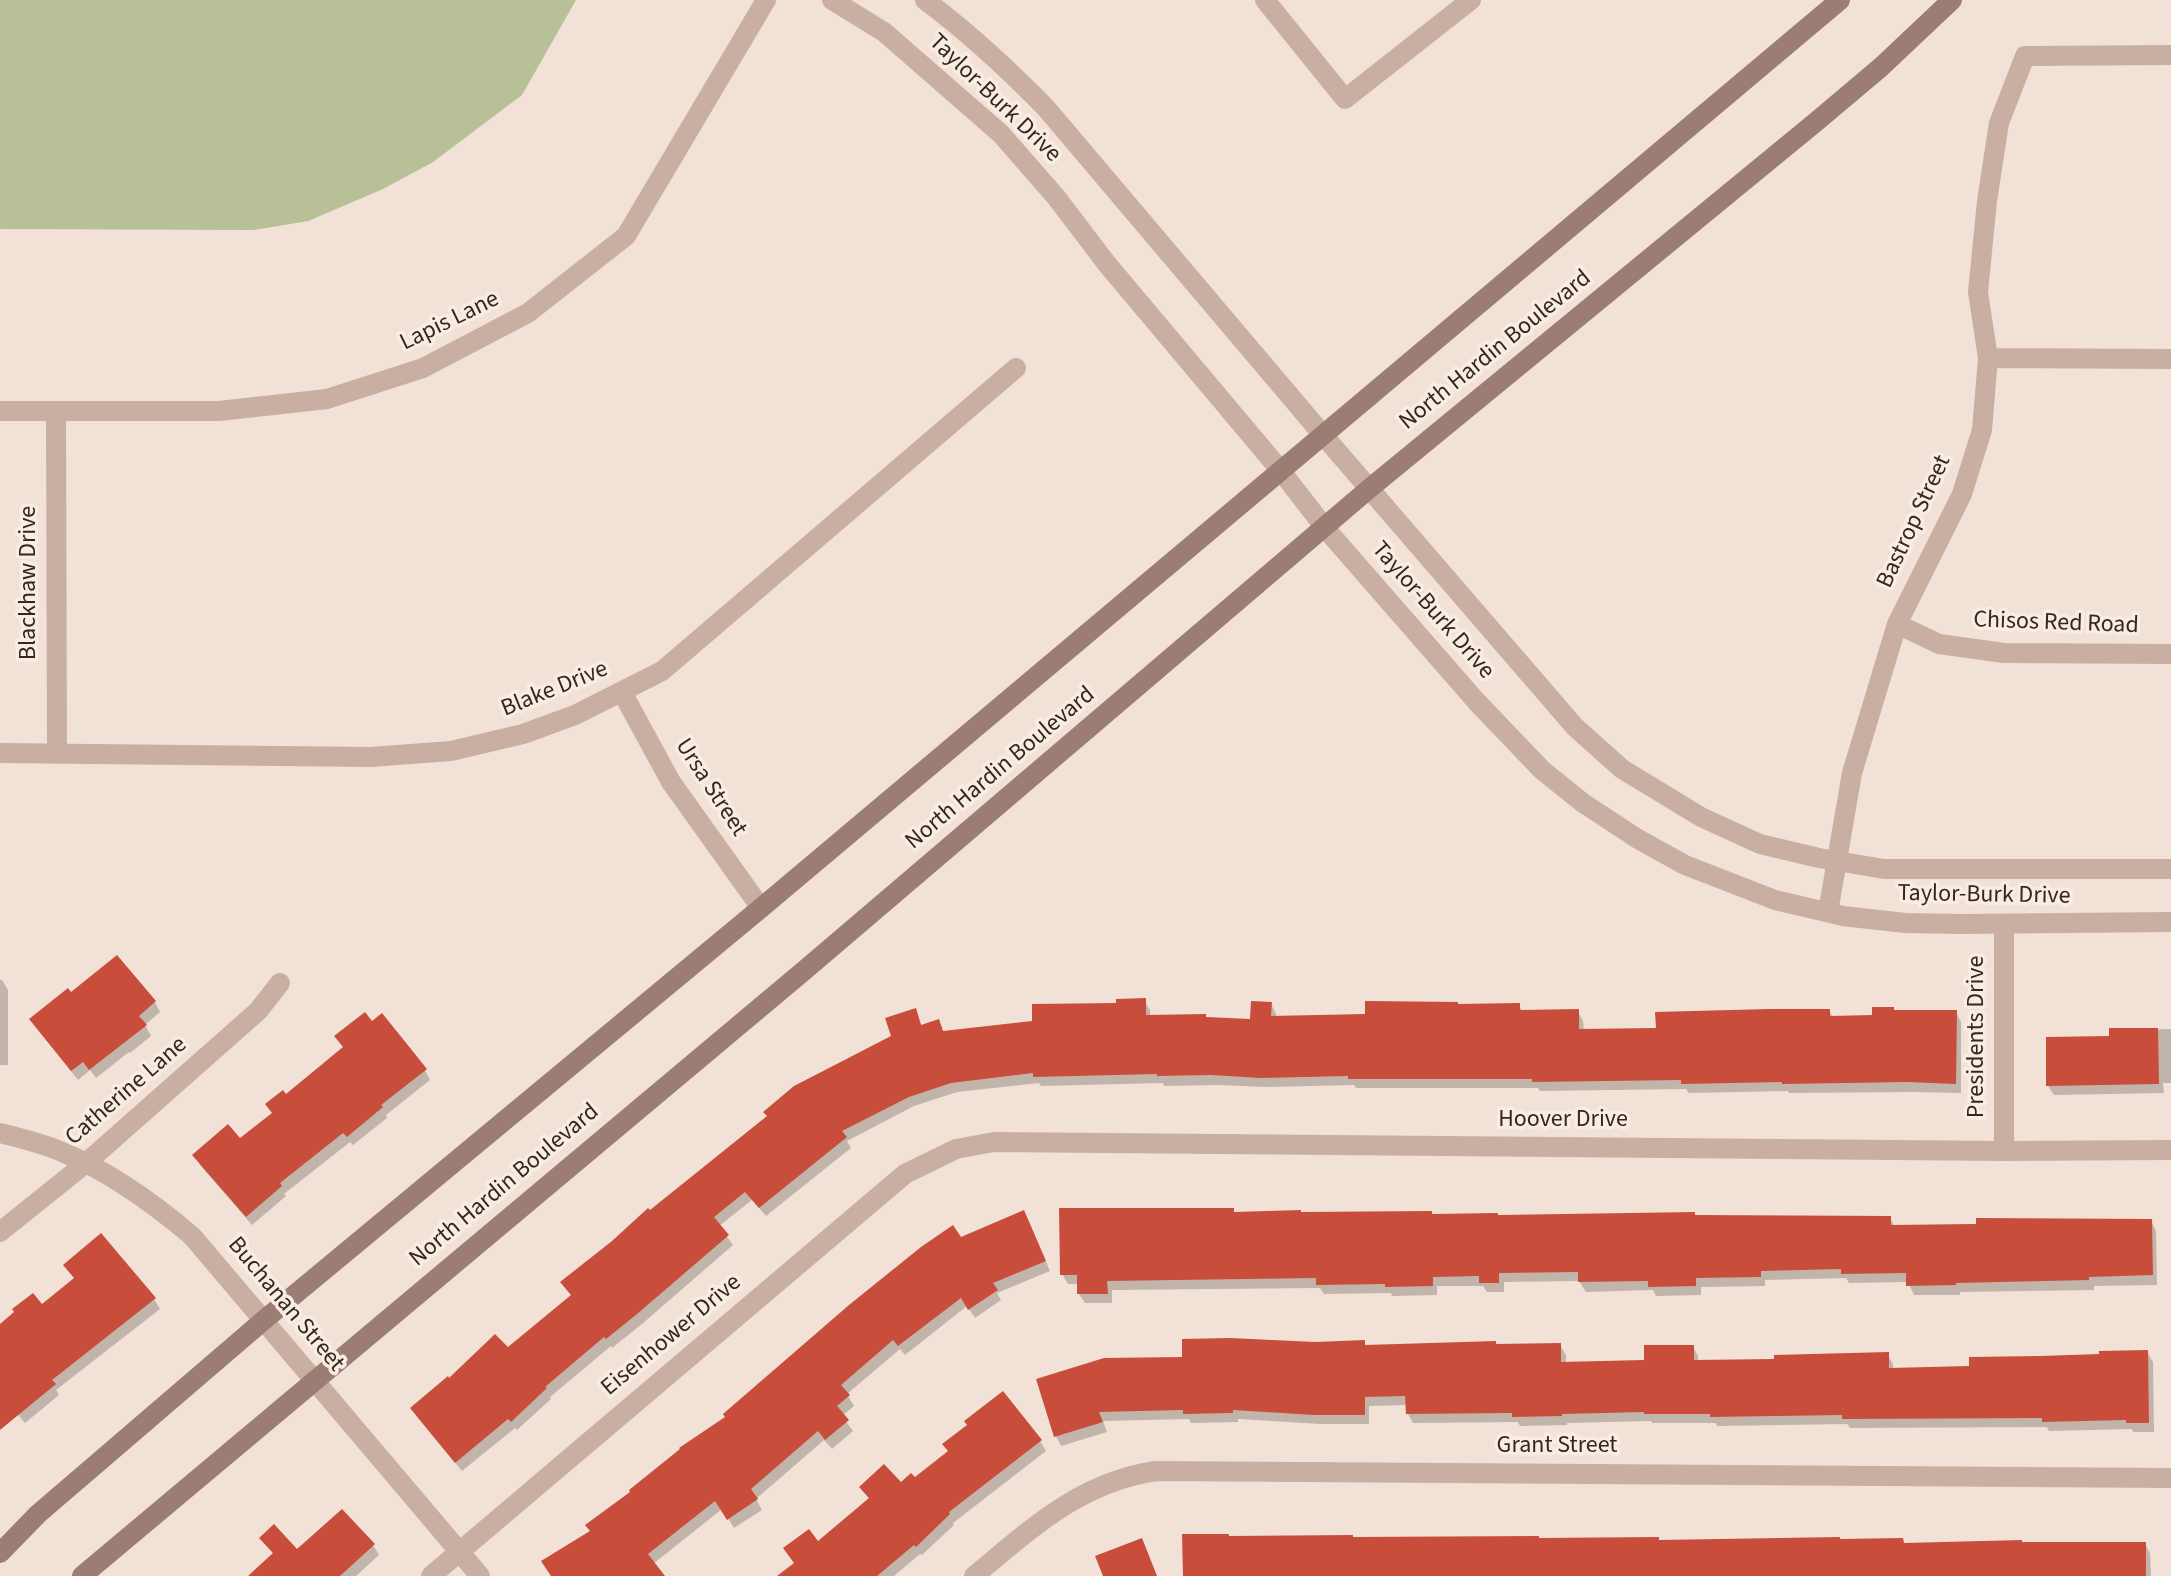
<!DOCTYPE html>
<html>
<head>
<meta charset="utf-8">
<style>
	body { margin:0 }
	canvas { display:block; background:#f1e1d6 }
</style>
</head>
<body>
<canvas width="2171" height="1576"></canvas>
<script>
const ctx = document.querySelector('canvas').getContext('2d');
ctx.lineJoin = 'round';
function fill(path, color) {
  ctx.fillStyle = color;
  ctx.fill(path, 'evenodd');
}
function trace(path, color, width, dash) {
  ctx.strokeStyle = color;
  ctx.lineWidth = width;
  ctx.lineCap = dash ? 'butt' : 'round';
  ctx.setLineDash(dash || []);
  ctx.stroke(path);
}
function label(font, color, halo, rows, align = 'center') {
  ctx.font = font + ' "Source Sans 3",sans-serif';
  ctx.lineWidth = 7;
  ctx.setLineDash([]);
  ctx.textBaseline = 'middle';
  ctx.strokeStyle = halo;
  ctx.fillStyle = color;
  for (const [text, x, y, turn = 0] of rows) {
    ctx.save();
    ctx.translate(x, y);
    ctx.rotate((+turn || 0) * Math.PI / 180);
    ctx.textAlign = isNaN(turn) ? turn : align;
    if (halo) ctx.strokeText(text, 0, 0);
    ctx.fillText(text, 0, 0);
    ctx.restore();
  }
}
const green = new Path2D(`
	M 0,0 L 576,0 L 522,95 L 433,162 L 383,189 L 308,221 L 254,230 L 0,229 Z`);
const shadow = new Path2D(`
	M 116,957 L 155,1002 L 160,1012 L 145,1025 L 151,1036 L 130,1053 L 129,1052 L 96,1078 L 90,1070 L 78,1080 L 31,1020 L 71,995 Z
	M 0,980 L 2,980 L 8,990 L 8,1065 L 0,1065 Z
	M 1144,1000 L 1150,1010 L 1150,1017 L 1252,1021 L 1271,1004 L 1276,1014 L 1276,1018 L 1367,1016 L 1458,1006 L 1519,1005 L 1523,1012 L 1578,1012 L 1583,1021 L 1584,1031 L 1658,1030 L 1829,1011 L 1833,1017 L 1874,1017 L 1895,1012 L 1956,1012 L 1961,1022 L 1961,1093 L 1914,1092 L 1789,1093 L 1788,1091 L 1689,1093 L 1686,1089 L 1540,1091 L 1538,1088 L 1356,1088 L 1354,1085 L 1268,1087 L 1217,1085 L 1164,1086 L 1163,1083 L 1041,1086 L 1039,1083 L 957,1092 L 914,1106 L 847,1141 L 851,1148 L 766,1216 L 752,1200 L 719,1226 L 733,1245 L 642,1324 L 612,1348 L 611,1346 L 550,1397 L 551,1399 L 517,1430 L 515,1428 L 462,1471 L 418,1418 L 508,1350 L 572,1297 L 562,1282 L 650,1213 L 893,1037 L 915,1011 L 922,1027 L 938,1021 L 944,1033 L 1034,1023 Z
	M 2171,1029 L 2171,1083 L 2163,1083 L 2164,1093 L 2054,1095 L 2048,1086 L 2112,1038 L 2111,1030 Z
	M 425,1070 L 430,1080 L 386,1115 L 387,1118 L 353,1145 L 350,1142 L 284,1194 L 286,1196 L 252,1225 L 200,1165 L 195,1155 L 240,1141 L 273,1114 L 286,1097 Z
	M 1234,1214 L 1890,1218 L 1895,1227 L 2151,1221 L 2156,1231 L 2157,1285 L 2094,1286 L 2094,1290 L 1960,1292 L 1960,1295 L 1914,1295 L 1908,1282 L 1849,1283 L 1846,1278 L 1765,1280 L 1765,1286 L 1701,1287 L 1701,1295 L 1656,1296 L 1653,1290 L 1586,1292 L 1579,1281 L 1504,1282 L 1504,1292 L 1487,1292 L 1483,1286 L 1437,1286 L 1437,1295 L 1392,1296 L 1391,1293 L 1324,1294 L 1320,1288 L 1112,1290 L 1112,1303 L 1085,1303 L 1079,1294 L 1079,1284 L 1068,1284 L 1062,1274 Z
	M 1029,1222 L 1050,1271 L 997,1293 L 1001,1300 L 975,1318 L 967,1306 L 905,1355 L 900,1349 L 847,1394 L 854,1406 L 842,1416 L 853,1431 L 832,1449 L 824,1440 L 756,1499 L 762,1510 L 734,1528 L 722,1509 L 653,1564 L 662,1576 L 552,1576 L 592,1532 L 727,1418 L 961,1239 Z
	M 65,1265 L 154,1299 L 160,1309 L 56,1390 L 59,1395 L 25,1423 L 0,1393 L 0,1326 L 41,1307 L 75,1280 Z
	M 1364,1342 L 1366,1347 L 1560,1345 L 1566,1355 L 1566,1364 L 1646,1362 L 1693,1347 L 1698,1356 L 1698,1362 L 1887,1354 L 1893,1364 L 1893,1370 L 1971,1368 L 2147,1352 L 2153,1362 L 2154,1432 L 2133,1432 L 2132,1429 L 2049,1431 L 2047,1427 L 1850,1428 L 1847,1424 L 1717,1426 L 1716,1423 L 1652,1423 L 1651,1421 L 1567,1423 L 1567,1425 L 1520,1426 L 1518,1422 L 1413,1423 L 1408,1414 L 1407,1405 L 1369,1406 L 1369,1424 L 1321,1424 L 1238,1419 L 1238,1422 L 1191,1423 L 1189,1419 L 1103,1421 L 1107,1432 L 1061,1446 L 1056,1436 L 1184,1359 L 1315,1344 Z
	M 1040,1441 L 1046,1451 L 953,1523 L 954,1525 L 922,1555 L 920,1554 L 894,1576 L 785,1576 L 818,1544 L 870,1500 L 861,1488 L 901,1485 Z
	M 262,1538 L 297,1552 L 373,1545 L 379,1555 L 356,1576 L 251,1576 L 274,1555 Z
	M 1229,1538 L 1660,1542 L 1902,1540 L 1905,1545 L 2145,1544 L 2150,1553 L 2151,1576 L 1185,1576 Z`);
const building = new Path2D(`
	M 117,955 L 156,1001 L 139,1016 L 147,1025 L 89,1070 L 83,1062 L 71,1071 L 29,1019 L 68,988 L 71,992 Z
	M 1146,998 L 1146,1015 L 1206,1014 L 1206,1017 L 1250,1019 L 1251,1001 L 1272,1002 L 1271,1016 L 1365,1014 L 1365,1001 L 1458,1002 L 1458,1004 L 1520,1003 L 1520,1010 L 1579,1009 L 1579,1029 L 1656,1028 L 1655,1012 L 1770,1009 L 1830,1009 L 1830,1016 L 1872,1015 L 1872,1007 L 1894,1007 L 1894,1010 L 1957,1010 L 1956,1084 L 1907,1082 L 1782,1084 L 1782,1082 L 1681,1084 L 1681,1080 L 1532,1082 L 1532,1079 L 1348,1079 L 1348,1076 L 1261,1078 L 1211,1075 L 1157,1076 L 1157,1074 L 1033,1077 L 1033,1073 L 951,1083 L 909,1097 L 842,1131 L 847,1137 L 759,1208 L 745,1192 L 714,1217 L 729,1235 L 637,1314 L 606,1339 L 604,1337 L 545,1387 L 547,1388 L 511,1422 L 508,1419 L 455,1463 L 410,1408 L 448,1376 L 449,1378 L 495,1334 L 508,1347 L 571,1295 L 560,1282 L 612,1241 L 648,1208 L 650,1210 L 767,1116 L 763,1112 L 794,1086 L 891,1036 L 885,1018 L 916,1008 L 921,1025 L 939,1019 L 943,1031 L 1032,1021 L 1032,1004 L 1116,1003 L 1116,999 Z
	M 365,1012 L 372,1021 L 382,1013 L 427,1069 L 381,1105 L 383,1107 L 347,1137 L 343,1133 L 280,1183 L 282,1186 L 246,1217 L 192,1155 L 228,1124 L 240,1138 L 272,1113 L 265,1104 L 283,1090 L 286,1094 L 343,1047 L 334,1036 Z
	M 2109,1028 L 2158,1028 L 2159,1084 L 2046,1086 L 2046,1037 L 2109,1036 Z
	M 1059,1208 L 1234,1208 L 1234,1212 L 1301,1210 L 1301,1212 L 1432,1211 L 1432,1214 L 1498,1213 L 1498,1215 L 1695,1212 L 1695,1215 L 1891,1216 L 1891,1225 L 1976,1224 L 1976,1218 L 2152,1219 L 2153,1275 L 2089,1277 L 2089,1280 L 1956,1283 L 1956,1285 L 1906,1286 L 1906,1273 L 1841,1274 L 1841,1269 L 1761,1271 L 1761,1277 L 1696,1278 L 1696,1286 L 1648,1287 L 1648,1281 L 1578,1282 L 1578,1272 L 1499,1273 L 1499,1283 L 1479,1283 L 1479,1276 L 1433,1277 L 1433,1286 L 1385,1287 L 1385,1284 L 1316,1285 L 1316,1278 L 1107,1281 L 1108,1294 L 1077,1294 L 1077,1275 L 1060,1275 Z
	M 1024,1210 L 1046,1261 L 993,1283 L 998,1290 L 968,1310 L 961,1298 L 898,1346 L 893,1340 L 841,1385 L 850,1395 L 837,1406 L 849,1420 L 825,1440 L 818,1431 L 751,1489 L 758,1499 L 727,1520 L 715,1501 L 648,1554 L 665,1576 L 551,1576 L 541,1561 L 590,1531 L 585,1525 L 630,1492 L 629,1490 L 680,1449 L 679,1448 L 725,1417 L 723,1414 L 849,1305 L 921,1247 L 953,1225 L 961,1237 Z
	M 101,1233 L 156,1298 L 52,1380 L 56,1384 L 0,1430 L 0,1324 L 14,1312 L 12,1309 L 33,1293 L 42,1304 L 74,1278 L 63,1265 Z
	M 1230,1338 L 1315,1342 L 1365,1340 L 1365,1345 L 1496,1341 L 1496,1344 L 1561,1343 L 1561,1362 L 1644,1360 L 1644,1345 L 1694,1345 L 1694,1360 L 1774,1359 L 1774,1355 L 1889,1352 L 1889,1368 L 1969,1366 L 1969,1357 L 2041,1356 L 2099,1354 L 2099,1351 L 2148,1350 L 2149,1423 L 2126,1423 L 2126,1420 L 2042,1422 L 2042,1418 L 1842,1419 L 1842,1415 L 1710,1417 L 1710,1414 L 1644,1414 L 1644,1412 L 1562,1414 L 1562,1416 L 1512,1417 L 1512,1413 L 1406,1414 L 1405,1396 L 1365,1397 L 1365,1415 L 1315,1415 L 1233,1410 L 1233,1413 L 1183,1414 L 1183,1410 L 1099,1412 L 1103,1422 L 1054,1437 L 1036,1379 L 1104,1358 L 1182,1357 L 1182,1339 Z
	M 1003,1391 L 1042,1440 L 949,1512 L 950,1514 L 916,1547 L 914,1545 L 877,1576 L 777,1576 L 794,1563 L 783,1548 L 809,1529 L 818,1541 L 869,1498 L 859,1487 L 884,1464 L 901,1482 L 911,1473 L 915,1477 L 948,1451 L 942,1444 L 967,1425 L 964,1421 Z
	M 342,1509 L 375,1544 L 340,1576 L 248,1576 L 273,1553 L 259,1538 L 274,1524 L 297,1549 Z
	M 1182,1534 L 1229,1534 L 1229,1536 L 1353,1535 L 1353,1537 L 1539,1536 L 1539,1538 L 1659,1537 L 1659,1540 L 1840,1537 L 1840,1539 L 1903,1538 L 1904,1543 L 2022,1540 L 2022,1542 L 2146,1542 L 2146,1576 L 1183,1576 Z
	M 1142,1538 L 1157,1576 L 1103,1576 L 1095,1556 Z`);
const minor = new Path2D(`
	M 1265,0 L 1345,99 L 1471,0
	M 1988,358 L 2171,359
	M 0,411 L 219,411 L 327,399 L 423,368 L 528,313 L 626,236 L 766,0
	M 56,411 L 57,754
	M 1897,624 L 1939,644 L 2004,653 L 2171,654
	M 622,692 L 671,782 L 761,908
	M 0,753 L 371,757 L 451,751 L 523,734 L 575,715 L 662,671 L 1016,368
	M 1828,912 L 1852,773 L 1897,624 L 1962,494 L 1982,430 L 1988,358 L 1978,292 L 1987,201 L 1999,123 L 2025,56 L 2171,55
	M 2004,924 L 2004,1151
	M 0,1133 C 20,1138 41,1143 60,1151 C 109,1171 152,1202 192,1236 L 480,1576
	M 0,1232 L 86,1163 L 258,1011 L 280,983
	M 431,1576 L 905,1174 L 956,1149 L 994,1142 L 2004,1151 L 2171,1150
	M 974,1576 C 1031,1529 1080,1482 1156,1471 L 2171,1478`);
const tertiary = new Path2D(`
	M 832,0 L 884,32 L 1001,134 L 1056,197 L 1107,264 L 1281,471 L 1325,528 L 1476,701 L 1542,770 L 1583,803 L 1638,839 L 1685,865 L 1775,900 L 1843,916 L 1905,923 L 1961,924 L 2171,922
	M 925,0 C 969,33 1008,69 1046,108 L 1323,435 L 1575,727 L 1622,769 L 1701,817 L 1760,844 L 1819,858 L 1884,869 L 2171,869`);
const secondary = new Path2D(`
	M 0,1553 L 38,1514 L 264,1320 L 761,908 L 1840,0
	M 82,1576 L 806,969 L 1370,488 L 1817,121 L 1881,67 L 1952,0`);
const streetNames = [
	["Taylor-Burk Drive",994,99,44],
	["Lapis Lane",450,322,-26],
	["North Hardin Boulevard",1496,351,-39],
	["Bastrop Street",1915,522,-65],
	["Blackhaw Drive",30,583,-90],
	["Taylor-Burk Drive",1432,611,49],
	["Chisos Red Road",2056,624,2],
	["Blake Drive",555,690,-22],
	["North Hardin Boulevard",1001,769,-40],
	["Ursa Street",710,788,57],
	["Taylor-Burk Drive",1984,896,1],
	["Presidents Drive",1978,1037,-90],
	["Catherine Lane",127,1092,-41],
	["Hoover Drive",1563,1121],
	["North Hardin Boulevard",505,1186,-40],
	["Buchanan Street",285,1305,50],
	["Eisenhower Drive",672,1336,-40],
	["Grant Street",1557,1447]
];
fill(green, '#b7c096');
fill(shadow, '#0003');
fill(building, '#c94d3b');
trace(minor, '#c9afa2', 20);
trace(tertiary, '#c9afa2', 20);
trace(secondary, '#9c7d73', 20);
label('24px', '#332724', '#f9ece2', streetNames);
</script>
</body>
</html>
